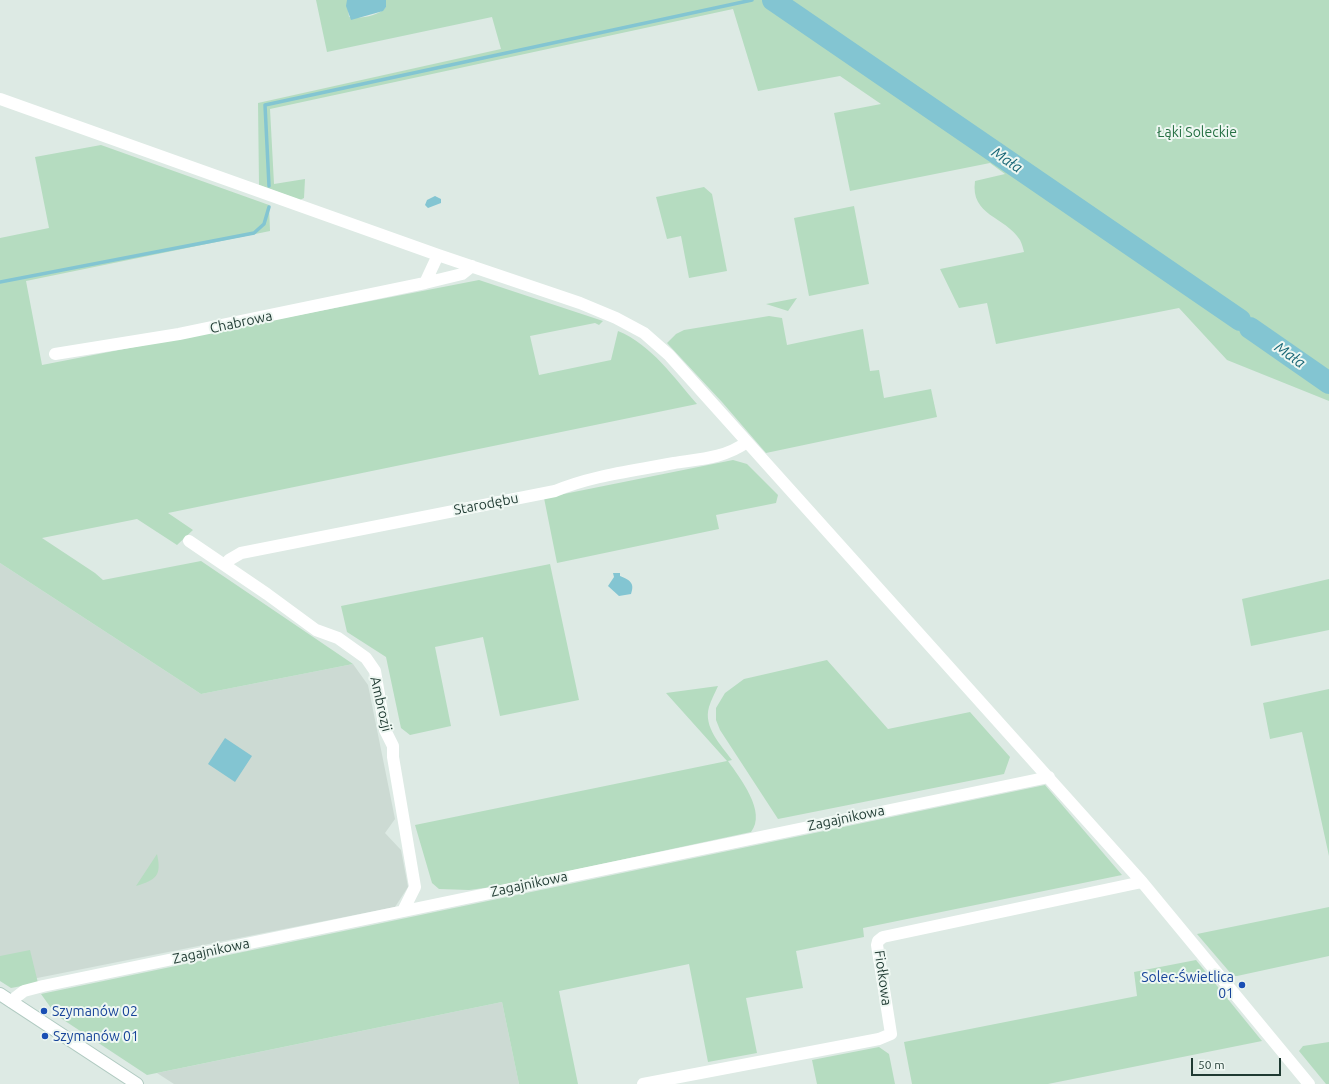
<!DOCTYPE html>
<html>
<head>
<meta charset="utf-8">
<style>
	body { margin:0 }
	#map { position:relative; width:1329px; height:1084px; overflow:hidden; background:#ddeae4; font-family:Ubuntu,sans-serif }
	canvas { display:block }
	.scale { position:absolute; left:1191px; top:1058px; width:90px; height:18px; box-sizing:border-box; border:2px solid #1f3a32; border-top:0; padding-left:5px; font-size:12px; line-height:14px; white-space:nowrap; color:#1f3a32; -webkit-text-stroke:3px #eef7f2; paint-order:stroke }
</style>
</head>
<body>
<div id="map">
<canvas width="1329" height="1084"></canvas>
<div class="scale">50 m</div>
</div>
<script>
const ctx = document.querySelector('canvas').getContext('2d');
ctx.lineJoin = 'round';
function fill(path, color) {
  ctx.fillStyle = color;
  ctx.fill(path, 'evenodd');
}
function trace(path, color, width, dash) {
  ctx.strokeStyle = color;
  ctx.lineWidth = width;
  ctx.lineCap = dash ? 'butt' : 'round';
  ctx.setLineDash(dash || []);
  ctx.stroke(path);
}
function label(font, color, halo, rows, align = 'center') {
  ctx.font = font + ' Ubuntu,sans-serif';
  ctx.lineWidth = 4;
  ctx.setLineDash([]);
  ctx.textBaseline = 'middle';
  ctx.strokeStyle = halo;
  ctx.fillStyle = color;
  for (const [text, x, y, turn = 0] of rows) {
    ctx.save();
    ctx.translate(x, y);
    ctx.rotate((+turn || 0) * Math.PI / 180);
    ctx.textAlign = isNaN(turn) ? turn : align;
    if (halo) ctx.strokeText(text, 0, 0);
    ctx.fillText(text, 0, 0);
    ctx.restore();
  }
}
const built = new Path2D(`
	M 0,563 L 201,694 L 353,664 L 368,685 L 395,819 L 385,833 L 401,850 L 408,887 L 395,907 L 12,983 L 0,976 Z
	M 502,1002 L 519,1084 L 174,1084 L 157,1073 Z`);
const green = new Path2D(`
	M 316,0 L 347,0 L 349,17 C 360,19 379,16 386,7 L 386,0 L 1329,0 L 1329,401 L 1227,360 L 1179,308 L 996,344 L 987,303 L 959,308 L 940,269 L 1024,252 C 1023,248 1022,244 1020,240 C 1005,216 970,216 975,181 L 1005,174 L 990,163 L 850,191 L 834,113 L 881,104 L 840,76 L 758,91 L 733,9 L 270,109 L 274,184 L 305,179 L 304,198 L 300,200 L 259,185 L 258,103 L 501,49 L 492,17 L 327,52 Z
	M 101,145 L 269,205 L 270,231 L 26,281 L 42,365 L 479,280 L 603,321 L 599,325 L 595,323 L 530,336 L 539,375 L 611,360 L 618,331 C 652,345 674,378 697,404 L 168,513 L 193,530 L 177,545 L 137,519 L 42,538 L 95,573 L 103,580 L 201,561 L 353,664 L 201,694 L 0,563 L 0,238 L 49,228 L 35,157 Z
	M 704,187 L 712,194 L 727,271 L 689,278 L 681,236 L 667,239 L 656,197 Z
	M 854,206 L 869,284 L 809,296 L 794,218 Z
	M 797,298 L 788,311 L 766,304 Z
	M 769,316 L 782,318 L 787,345 L 863,329 L 870,371 L 879,370 L 884,398 L 931,389 L 937,417 L 766,453 L 722,402 L 667,343 L 676,334 L 684,330 Z
	M 733,460 L 747,464 L 778,495 L 776,503 L 716,515 L 719,529 L 557,563 L 544,498 Z
	M 550,564 L 579,700 L 500,716 L 483,637 L 435,647 L 451,726 L 410,735 L 401,728 L 386,657 L 347,632 L 341,606 Z
	M 1329,579 L 1329,630 L 1251,646 L 1242,599 Z
	M 827,660 L 888,729 L 970,712 L 1010,757 L 1004,774 L 778,819 L 720,730 L 716,720 L 716,708 L 725,693 L 744,679 Z
	M 718,686 C 715,693 711,700 709,707 C 703,727 721,745 732,760 L 728,761 C 740,778 767,812 751,832 L 499,886 L 469,890 L 439,889 L 432,883 L 415,825 L 727,761 L 666,693 Z
	M 1329,689 L 1329,856 L 1302,732 L 1270,739 L 1263,703 Z
	M 1045,785 L 1122,875 L 863,928 L 864,937 L 796,951 L 803,988 L 746,998 L 757,1053 L 708,1062 L 689,964 L 559,991 L 578,1084 L 519,1084 L 502,1002 L 147,1075 L 56,1015 L 41,994 Z
	M 157,854 C 162,876 156,880 136,886 Z
	M 1329,907 L 1329,956 L 1237,976 L 1233,976 L 1197,934 Z
	M 30,950 L 38,983 L 11,988 L 0,981 L 0,956 Z
	M 1196,960 L 1262,1041 L 1048,1084 L 912,1084 L 904,1042 L 1137,996 L 1134,972 Z
	M 1329,1042 L 1329,1084 L 1326,1084 L 1299,1051 L 1303,1046 Z
	M 879,1047 L 889,1054 L 895,1084 L 817,1084 L 812,1060 Z`);
const water = new Path2D(`
	M 347,0 L 386,0 L 386,7 L 383,11 L 351,20 L 346,6 Z
	M 435,196 L 441,199 L 441,203 L 428,208 L 425,205 L 427,200 Z
	M 613,573 L 620,573 L 620,576 C 630,580 635,583 631,594 L 619,596 L 608,586 L 614,577 Z
	M 225,738 L 252,756 L 235,782 L 208,764 Z`);
const stream = new Path2D(`
	M 269,186 L 265,105 L 752,0
	M 0,282 L 254,233 L 264,224 L 269,207`);
const river = new Path2D(`
	M 773,0 L 1240,320
	M 1250,328 L 1329,383`);
const street = new Path2D(`
	M 0,99 L 438,255 L 580,303 L 616,318 L 644,333 L 669,355 L 1142,882 L 1309,1084
	M 425,283 L 462,274 L 472,266
	M 55,354 L 179,334 L 425,283 L 438,255
	M 189,541 L 267,594 L 316,630 L 338,638 L 366,658 L 375,671 L 385,730 L 393,746 L 393,757 L 415,887 L 403,911
	M 225,565 L 229,560 L 241,553 L 555,491 C 593,475 634,471 674,463 C 700,459 725,458 747,442
	M 11,1001 L 24,991 L 43,986 L 1049,777
	M 643,1084 L 879,1039 L 891,1034 L 877,945 L 878,941 L 883,937 L 1142,882`);
const secondary = new Path2D(`
	M 0,994 L 137,1084`);
const markers = [
	[1242,985,4,"#1a4fb4"],
	[44,1011,4,"#1a4fb4"],
	[45,1036,4,"#1a4fb4"]
];
const parkNames = [
	["Łąki Soleckie",1197,132]
];
const streetNames = [
	["Chabrowa",241,322,-12],
	["Starodębu",486,504,-11],
	["Ambrozji",381,704,77],
	["Zagajnikowa",846,818,-12],
	["Zagajnikowa",529,884,-12],
	["Zagajnikowa",211,951,-12],
	["Fiołkowa",883,978,82]
];
const transitNames = [
	["Solec-Świetlica",1234,977,"right"],
	["01",1234,993,"right"],
	["Szymanów 02",52,1011],
	["Szymanów 01",53,1036]
];
const waterNames = [
	["Mała",1007,160,34],
	["Mała",1290,355,35]
];
fill(built, '#ccdad3');
fill(green, '#b5dcc0');
fill(water, '#83c5d2');
trace(stream, '#83c5d2', 3.5);
trace(river, '#83c5d2', 22);
trace(secondary, '#b0cac1', 14);
trace(street, '#fff', 12);
trace(secondary, '#fff', 12);
for (const [x, y, r, color] of markers) {
  const dot = new Path2D();
  dot.arc(x, y, r, 0, 2 * Math.PI);
  ctx.fillStyle = color;
  ctx.fill(dot);
  trace(dot, '#eef7f2', 1.5);
}
label('14px', '#287145', '#eef7f2', parkNames);
label('14px', '#1f3a32', '#eef7f2', streetNames);
label('14px', '#164399', '#eef7f2', transitNames, 'left');
label('italic 15px', '#186676', '#eef7f2', waterNames);
</script>
</body>
</html>
